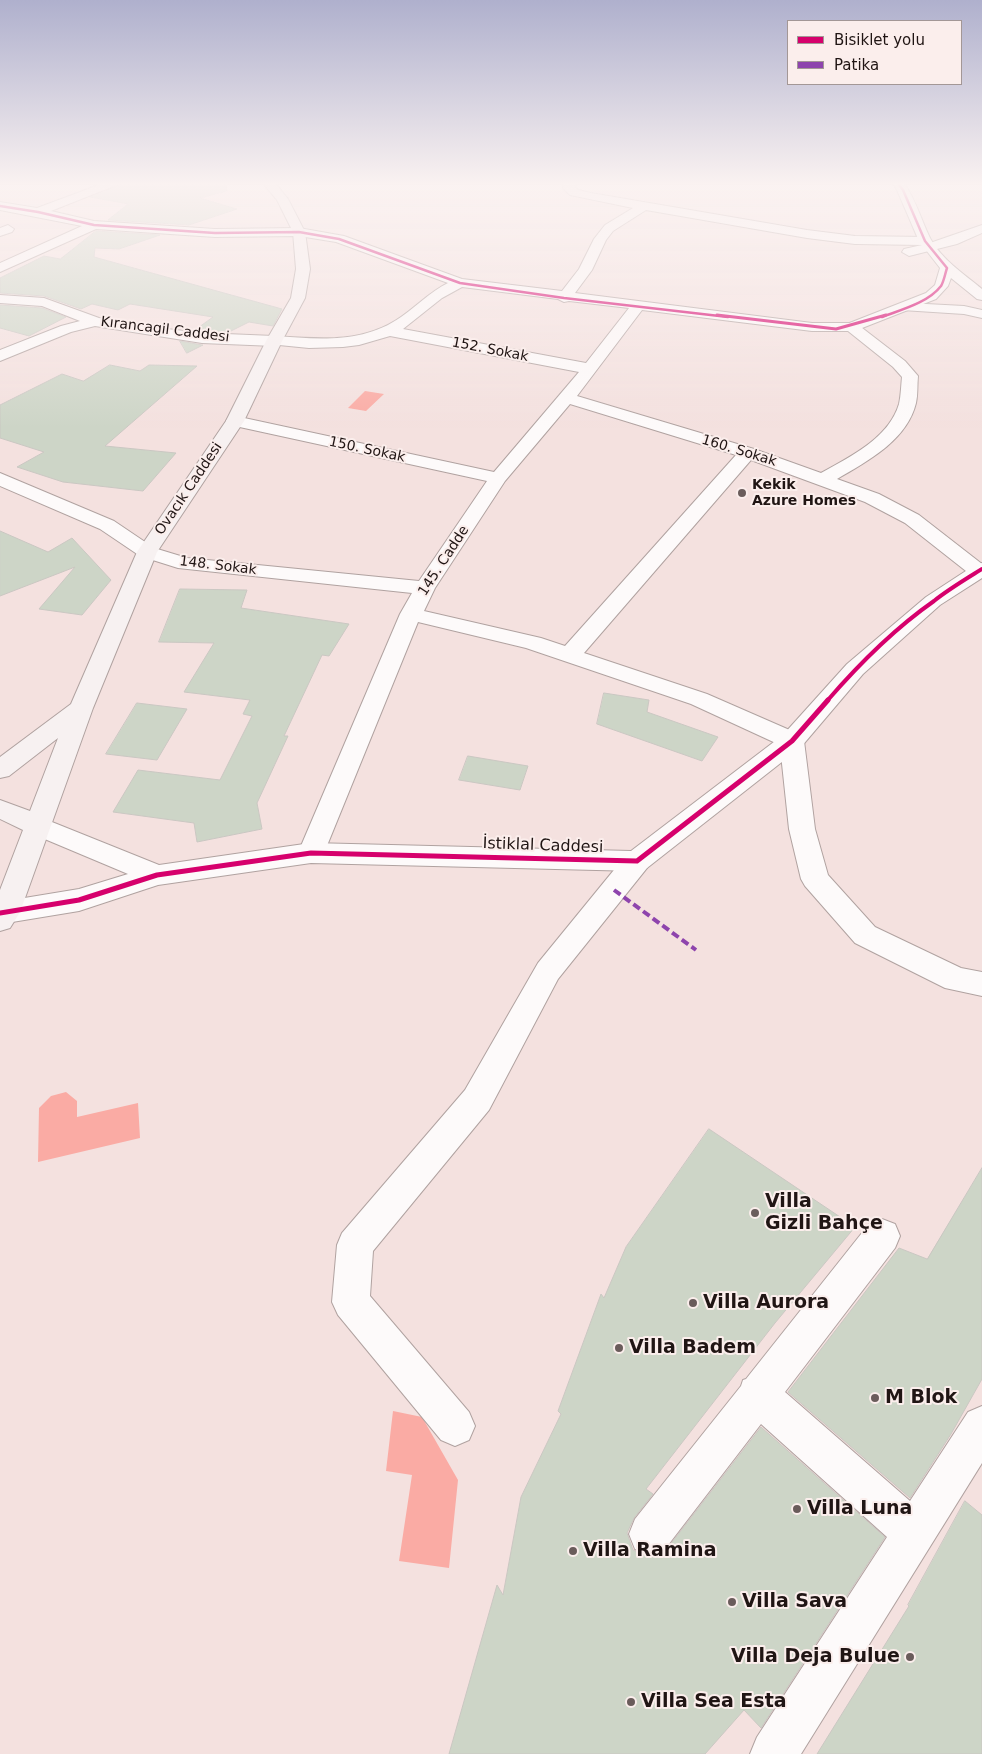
<!DOCTYPE html>
<html>
<head>
<meta charset="utf-8">
<style>
	body { margin:0 }
	#map { position:relative; width:982px; height:1754px; overflow:hidden; background:#f4e1df; font-family:"DejaVu Sans",sans-serif }
	canvas { display:block }
	.legend { position:absolute; left:787px; top:20px; width:175px; height:65px; box-sizing:border-box; background:#fbeeec; border:1px solid #a39796; margin:0; padding:6px 9px; list-style:none; font-size:15px; color:#201514 }
	.legend li { display:flex; align-items:center; gap:10px; height:25px }
	.legend b { width:25px; border:1px solid #a39796 }
</style>
</head>
<body>
<div id="map">
<canvas width="982" height="1754"></canvas>
<ul class="legend">
<li><b style="height:6px;background:#d6006c"></b>Bisiklet yolu</li>
<li><b style="height:6px;background:#8e44ad"></b>Patika</li>
</ul>
</div>
<script>
const ctx = document.querySelector('canvas').getContext('2d');
ctx.lineJoin = 'round';
function fill(path, color) {
  ctx.fillStyle = color;
  ctx.fill(path, 'evenodd');
}
function trace(path, color, width, dash) {
  ctx.strokeStyle = color;
  ctx.lineWidth = width;
  ctx.lineCap = dash ? 'butt' : 'round';
  ctx.setLineDash(dash || []);
  ctx.stroke(path);
}
function label(font, color, halo, rows, align = 'center') {
  ctx.font = font + ' "DejaVu Sans",sans-serif';
  ctx.lineWidth = 4;
  ctx.setLineDash([]);
  ctx.textBaseline = 'middle';
  ctx.strokeStyle = halo;
  ctx.fillStyle = color;
  for (const [text, x, y, turn = 0] of rows) {
    ctx.save();
    ctx.translate(x, y);
    ctx.rotate((+turn || 0) * Math.PI / 180);
    ctx.textAlign = isNaN(turn) ? turn : align;
    if (halo) ctx.strokeText(text, 0, 0);
    ctx.fillText(text, 0, 0);
    ctx.restore();
  }
}
const water = new Path2D(`
	M 365,391 L 384,394 L 366,411 L 348,408 Z
	M 66,1092 L 77,1101 L 77,1117 L 138,1103 L 140,1138 L 38,1162 L 39,1108 L 51,1096 Z
	M 393,1411 L 422,1417 L 458,1480 L 449,1568 L 399,1561 L 412,1475 L 386,1471 Z`);
const building = new Path2D(`
	M 126,182 L 226,182 L 227,191 L 200,198 L 237,209 L 189,225 L 108,220 L 128,204 L 90,197 Z
	M 96,231 L 160,235 L 119,249 L 95,248 L 94,257 L 282,309 L 273,326 L 249,322 L 229,332 L 202,331 L 195,330 L 213,317 L 130,304 L 118,310 L 92,304 L 81,309 L 44,296 L 0,293 L 0,278 L 44,256 L 60,259 Z
	M 0,305 L 42,308 L 66,317 L 29,336 L 0,328 Z
	M 180,341 L 202,345 L 203,345 L 187,353 Z
	M 110,365 L 140,371 L 149,365 L 197,366 L 105,446 L 176,453 L 143,491 L 63,482 L 17,467 L 44,452 L 0,438 L 0,405 L 62,374 L 83,381 Z
	M 0,531 L 48,552 L 72,538 L 111,580 L 82,615 L 39,609 L 75,567 L 0,596 Z
	M 180,589 L 247,590 L 241,608 L 349,624 L 329,656 L 322,655 L 284,736 L 288,736 L 257,803 L 262,829 L 197,842 L 194,823 L 113,812 L 138,770 L 220,780 L 252,716 L 243,714 L 250,700 L 184,692 L 214,643 L 159,642 Z
	M 604,693 L 649,700 L 647,712 L 718,737 L 702,761 L 597,724 Z
	M 137,703 L 187,709 L 157,760 L 106,754 Z
	M 468,756 L 528,766 L 520,790 L 459,780 Z
	M 709,1129 L 855,1227 L 775,1323 L 646,1489 L 653,1494 L 634,1518 L 627,1533 L 633,1550 L 649,1557 L 666,1550 L 761,1427 L 885,1537 L 761,1728 L 744,1710 L 705,1754 L 449,1754 L 497,1585 L 503,1595 L 521,1497 L 561,1414 L 558,1411 L 601,1294 L 604,1298 L 626,1247 Z
	M 982,1168 L 982,1379 L 951,1434 L 910,1498 L 788,1392 L 899,1248 L 927,1259 Z
	M 965,1501 L 982,1515 L 982,1754 L 817,1754 L 909,1606 L 908,1605 Z`);
const minor = new Path2D(`
	M 107,182 L 124,182 L 51,211 L 94,221 L 215,229 L 299,228 L 344,236 L 462,279 L 562,291 L 579,269 L 594,239 L 605,225 L 633,208 L 570,195 L 563,188 L 564,182 L 576,182 L 575,187 L 578,190 L 591,193 L 807,230 L 855,236 L 925,237 L 930,238 L 930,243 L 982,225 L 982,233 L 957,244 L 909,256 L 902,252 L 904,249 L 922,245 L 855,244 L 807,238 L 646,210 L 613,231 L 606,240 L 592,270 L 575,293 L 812,323 L 852,323 L 857,324 L 905,361 L 918,376 C 917,385 918,394 916,403 C 907,440 868,461 837,479 L 879,494 L 919,515 L 982,564 L 982,576 L 971,575 L 905,523 L 865,502 L 751,460 L 584,653 L 707,694 L 801,735 L 804,741 L 815,829 L 828,875 L 875,927 L 961,968 L 982,972 L 982,996 L 945,988 L 855,943 L 805,886 L 801,879 L 789,829 L 780,745 L 691,704 L 526,648 L 418,622 L 324,853 L 321,860 L 311,863 L 301,860 L 298,853 L 400,614 L 412,593 L 178,568 L 140,556 L 100,529 L 0,486 L 0,473 L 114,521 L 154,548 L 187,558 L 419,581 L 487,481 L 235,426 L 229,425 L 226,421 L 229,417 L 235,416 L 494,472 L 579,372 L 390,336 L 359,345 L 343,347 L 309,348 L 269,344 L 266,341 L 269,338 L 274,336 C 318,339 363,344 401,317 C 417,306 430,292 448,283 L 336,242 L 299,236 L 215,237 L 96,229 L 0,272 L 0,263 L 82,226 L 0,210 L 0,202 L 37,208 ZM 462,287 L 558,299 L 564,302 L 569,301 L 629,308 L 586,363 L 403,329 L 442,298 ZM 642,310 L 812,331 L 848,331 L 893,367 L 902,377 C 901,386 901,395 899,404 C 889,438 850,457 821,473 L 754,449 L 577,396 ZM 570,404 L 736,455 L 565,646 L 541,638 L 424,611 L 435,588 L 505,481 Z
	M 8,225 L 14,229 L 12,232 L 0,236 L 0,228 Z
	M 907,303 L 964,306 L 982,310 L 982,318 L 964,314 L 902,310 L 900,307 L 902,304 Z
	M 637,851 L 647,854 L 651,861 L 647,868 L 558,979 L 489,1110 L 373,1251 L 370,1296 L 469,1412 L 475,1426 L 469,1440 L 455,1446 L 441,1440 L 338,1315 L 332,1302 L 337,1245 L 342,1233 L 465,1090 L 538,963 L 627,854 Z
	M 882,1219 L 895,1224 L 900,1236 L 895,1248 L 785,1392 L 910,1501 L 968,1412 L 982,1406 L 982,1463 L 801,1754 L 750,1754 L 757,1737 L 887,1537 L 761,1424 L 665,1549 L 650,1555 L 635,1549 L 629,1534 L 635,1519 L 741,1386 L 743,1380 L 746,1379 L 869,1224 Z`);
const tertiary = new Path2D(`
	M 892,182 L 903,182 C 916,199 921,220 930,238 C 941,259 964,274 982,289 L 982,300 L 977,299 L 951,278 L 948,286 L 936,299 L 857,330 L 847,330 L 845,327 L 847,324 L 926,293 L 935,285 L 940,268 L 919,241 L 897,190 Z
	M 0,295 L 44,298 L 99,318 L 132,325 L 202,333 L 274,336 L 279,338 L 282,341 L 279,344 L 274,346 L 202,343 L 95,326 L 71,332 L 0,361 L 0,350 L 61,326 L 80,321 L 42,306 L 0,303 Z
	M 982,563 L 982,578 L 940,605 L 863,674 L 801,747 L 647,868 L 637,871 L 311,863 L 158,885 L 79,911 L 0,924 L 0,902 L 79,889 L 128,874 L 28,832 L 24,825 L 28,818 L 37,816 L 159,865 L 311,843 L 631,851 L 783,735 L 847,664 L 926,597 L 975,565 Z`);
const secondary = new Path2D(`
	M 262,182 L 274,182 L 288,199 L 305,232 L 310,269 L 305,298 L 282,341 L 244,421 L 157,552 L 93,708 L 20,912 L 10,928 L 0,931 L 0,890 L 23,830 L 0,819 L 0,800 L 30,811 L 58,738 L 9,776 L 0,778 L 0,757 L 71,704 L 137,552 L 226,421 L 266,341 L 291,298 L 296,269 L 293,232 L 277,200 Z`);
const quiet = new Path2D(`
	M 614,890 L 696,950`);
const cyclewayFar3 = new Path2D(`
	M 0,206 L 38,212 L 94,225 L 215,233 L 299,232 L 339,239 L 460,283 L 564,298 L 728,317
	M 882,317 C 900,310 928,303 941,286 C 944,281 945,274 947,268 L 925,241 L 903,190 L 897,182`);
const cyclewayFar2 = new Path2D(`
	M 717,315 L 836,329 L 886,315`);
const cyclewayFar1 = new Path2D(`
	M 827,701 C 859,664 894,629 934,601 C 949,589 966,579 982,569`);
const cycleway = new Path2D(`
	M 0,913 L 79,900 L 157,875 L 311,853 L 637,861 L 792,741 L 828,700`);
const markers = [
	[742,493,5,"#6a5c5b"],
	[755,1213,5,"#6a5c5b"],
	[693,1303,5,"#6a5c5b"],
	[619,1348,5,"#6a5c5b"],
	[875,1398,5,"#6a5c5b"],
	[797,1509,5,"#6a5c5b"],
	[573,1551,5,"#6a5c5b"],
	[732,1602,5,"#6a5c5b"],
	[910,1657,5,"#6a5c5b"],
	[631,1702,5,"#6a5c5b"]
];
const farStreetnames = [
	["Kırancagil Caddesi",165,330,7],
	["152. Sokak",490,350,11],
	["150. Sokak",367,450,12],
	["160. Sokak",739,451,17],
	["Ovacık Caddesi",189,489,-56],
	["145. Cadde",444,561,-57],
	["148. Sokak",218,566,7]
];
const farPoinames = [
	["Kekik",752,485],
	["Azure Homes",752,501]
];
const streetNames = [
	["İstiklal Caddesi",543,846,2]
];
const nearPoinames = [
	["Villa",765,1202],
	["Gizli Bahçe",765,1224],
	["Villa Aurora",703,1303],
	["Villa Badem",629,1348],
	["M Blok",885,1398],
	["Villa Luna",807,1509],
	["Villa Ramina",583,1551],
	["Villa Sava",742,1602],
	["Villa Deja Bulue",900,1657,"right"],
	["Villa Sea Esta",641,1702]
];
fill(water, '#faaba4');
fill(building, '#cdd5c7');
trace(building, '#cac7c2', 1);
trace(minor, '#b0a2a0', 2);
trace(tertiary, '#b0a2a0', 2);
trace(secondary, '#b0a2a0', 2);
fill(minor, '#fdfafa');
fill(tertiary, '#fdfafa');
fill(secondary, '#f7f1f1');
trace(quiet, '#8e44ad', 4, [8, 4]);
trace(cyclewayFar3, '#d6006c', 2.5);
trace(cyclewayFar2, '#d6006c', 3);
trace(cyclewayFar1, '#d6006c', 4);
trace(cycleway, '#d6006c', 5);
const sky = ctx.createLinearGradient(0, 0, 0, 428);
sky.addColorStop(0, '#afb0cd');
sky.addColorStop(0.43, '#faf2f1');
sky.addColorStop(1, '#faf2f100');
ctx.fillStyle = sky;
ctx.fillRect(0, 0, 982, 428);
for (const [x, y, r, color] of markers) {
  const dot = new Path2D();
  dot.arc(x, y, r, 0, 2 * Math.PI);
  ctx.fillStyle = color;
  ctx.fill(dot);
  trace(dot, '#fbeeec', 2);
}
label('14px', '#201514', '#fbeeec', farStreetnames);
label('bold 14px', '#201514', '#fbeeec', farPoinames, 'left');
label('16px', '#201514', '#fbeeec', streetNames);
label('bold 19px', '#201514', '#fbeeec', nearPoinames, 'left');
</script>
</body>
</html>
